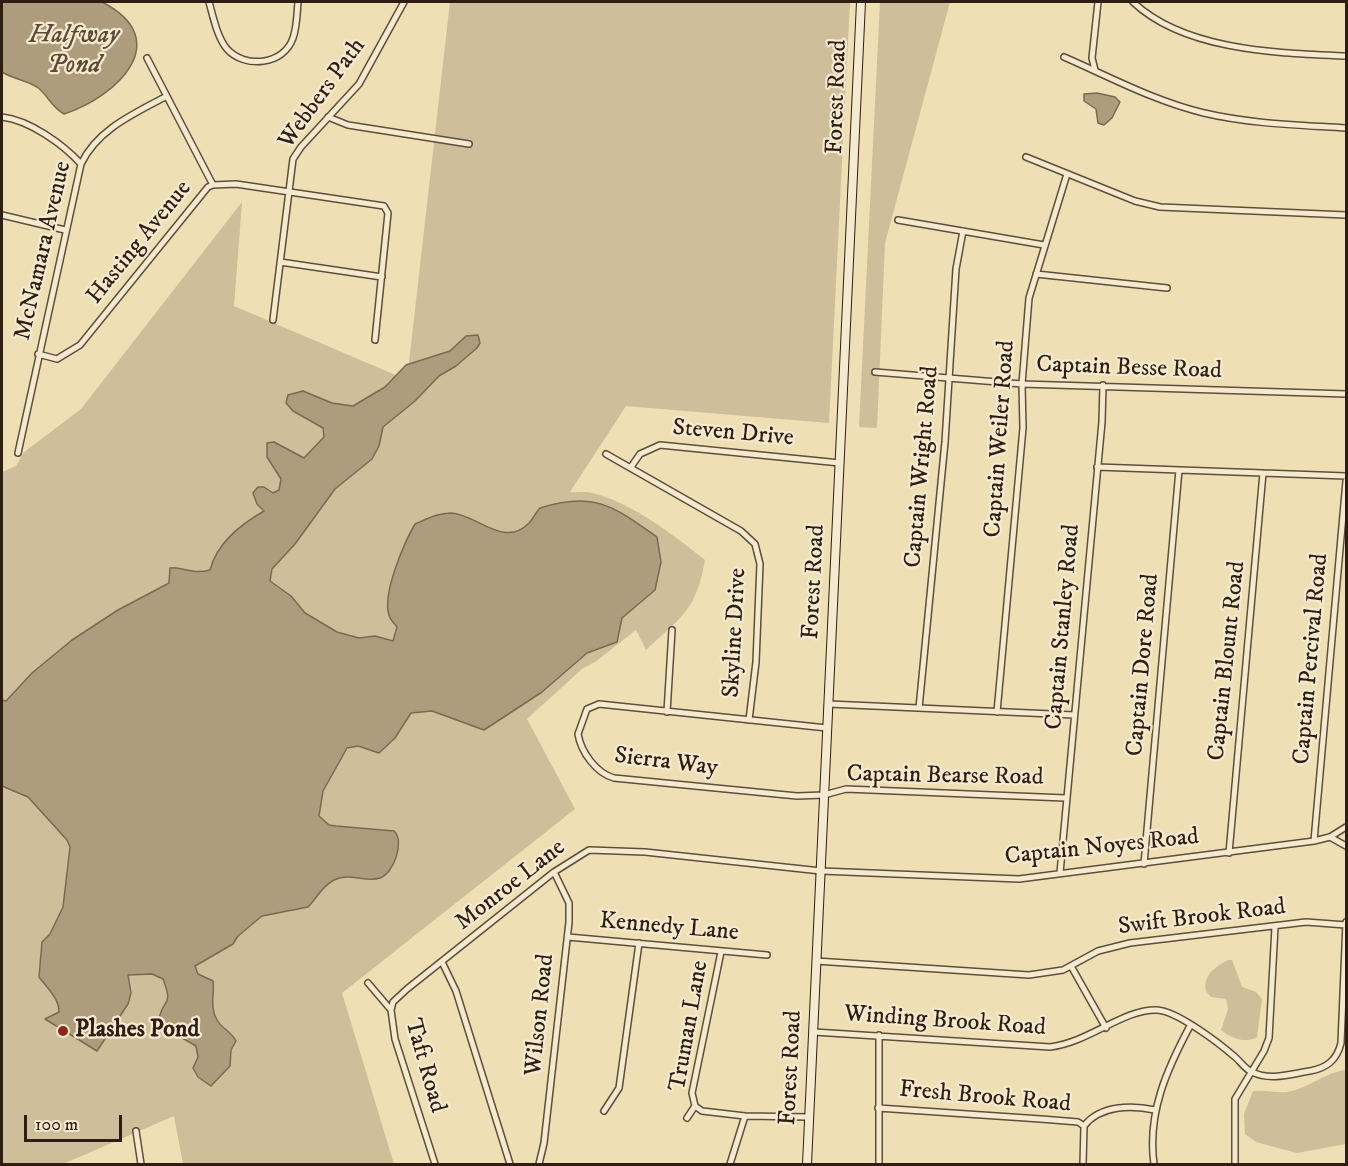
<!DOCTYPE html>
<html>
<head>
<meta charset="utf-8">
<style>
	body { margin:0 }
	#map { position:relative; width:1348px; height:1166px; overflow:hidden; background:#efdfb5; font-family:"IM FELL DW Pica",serif }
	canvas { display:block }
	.frame { position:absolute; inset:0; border:3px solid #2d1e11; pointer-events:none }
	.scale { position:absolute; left:24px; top:1115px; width:98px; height:27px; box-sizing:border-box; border:3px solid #2d1e11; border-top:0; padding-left:8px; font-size:18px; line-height:21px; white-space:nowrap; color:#2d1e11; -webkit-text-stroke:4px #f5eacf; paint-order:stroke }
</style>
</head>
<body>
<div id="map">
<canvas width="1348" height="1166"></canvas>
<div class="frame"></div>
<div class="scale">100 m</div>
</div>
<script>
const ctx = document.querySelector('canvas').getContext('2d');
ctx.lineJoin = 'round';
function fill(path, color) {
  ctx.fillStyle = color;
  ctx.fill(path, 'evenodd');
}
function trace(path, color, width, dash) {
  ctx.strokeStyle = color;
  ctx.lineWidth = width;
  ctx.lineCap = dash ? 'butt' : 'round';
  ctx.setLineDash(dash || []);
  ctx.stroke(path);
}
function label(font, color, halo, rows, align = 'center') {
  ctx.font = font + ' "IM FELL DW Pica",serif';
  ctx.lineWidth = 4.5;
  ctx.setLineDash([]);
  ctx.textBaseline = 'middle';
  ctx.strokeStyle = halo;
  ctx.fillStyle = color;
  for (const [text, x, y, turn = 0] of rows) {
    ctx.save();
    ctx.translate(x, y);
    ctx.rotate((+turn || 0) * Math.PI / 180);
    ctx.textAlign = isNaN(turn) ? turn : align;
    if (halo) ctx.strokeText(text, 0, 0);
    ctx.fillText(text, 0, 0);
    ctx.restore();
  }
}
const green = new Path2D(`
	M 450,2 L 850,2 L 829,423 L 626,406 L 570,492 C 577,493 586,491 593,493 C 634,504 672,534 705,560 C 696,611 682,616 646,650 L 636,630 L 595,662 L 582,669 L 527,719 L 575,809 L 342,993 L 394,1164 L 183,1164 L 174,1116 L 63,1164 L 2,1164 L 2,472 L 16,466 L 23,453 L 81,409 L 242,202 L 234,306 L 407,380 Z
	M 880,2 L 950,2 L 885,243 L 877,428 L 859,427 Z
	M 1228,960 L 1232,960 L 1242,987 L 1256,992 L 1262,999 L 1257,1037 C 1245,1044 1231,1038 1221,1030 L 1228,1009 L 1226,999 L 1211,997 L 1206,991 C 1203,975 1215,967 1228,960 Z
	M 1346,1070 L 1346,1144 L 1297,1153 L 1256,1142 L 1245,1134 L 1244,1114 L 1253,1091 C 1265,1090 1276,1093 1287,1092 C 1308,1089 1325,1072 1346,1070 Z`);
const water = new Path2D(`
	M 2,2 L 102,2 C 176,40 117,97 64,114 C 51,107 48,95 37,87 C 26,80 13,79 2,72 Z
	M 1097,93 L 1115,97 L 1120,102 L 1112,118 L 1104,125 L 1098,123 L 1096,109 L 1084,101 L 1084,94 Z
	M 478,335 L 480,343 L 477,348 L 456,366 L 439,376 L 415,401 L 383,427 L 379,446 L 372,459 L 335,489 L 295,544 L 272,569 L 270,581 L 291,596 L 305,613 L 337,632 L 359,638 L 375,636 L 393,641 L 397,627 C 394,623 390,620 389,615 C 382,594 404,543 415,524 C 427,519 438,513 451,513 C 477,514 504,549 529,523 C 533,519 536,512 540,508 C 595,491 613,506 657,537 L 661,562 L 655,590 L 622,618 L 617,642 L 587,653 L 542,692 L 484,730 L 432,711 L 411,713 L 395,738 L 379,753 L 358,746 L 347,748 L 323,791 L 319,816 L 329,825 L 336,826 L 394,831 C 405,841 394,873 380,878 C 366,883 350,872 334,880 C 322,886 317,898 308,907 L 262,916 L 238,936 L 233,944 L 195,966 L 198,974 L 213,981 C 215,995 209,1006 217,1020 C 222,1029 231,1031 236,1041 L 231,1050 L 230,1066 L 211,1086 L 198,1077 L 193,1068 L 198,1057 L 196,1046 L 172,1032 L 159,1019 C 163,997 174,1008 163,979 L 152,974 L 128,975 L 131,993 L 128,1004 L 97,1051 L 45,1019 L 59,1012 C 59,998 47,988 39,977 L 42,942 L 50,934 L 63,907 L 70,847 L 67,840 L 28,797 L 2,786 L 2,700 L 6,701 L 32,673 L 72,640 L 118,610 L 169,583 L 170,568 C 182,566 191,575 210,570 C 217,543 240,525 264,511 L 257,504 L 253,493 L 258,487 L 264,487 L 273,493 L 279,490 L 281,479 L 267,457 L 267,443 L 274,442 L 304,458 L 324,437 L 323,428 L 293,411 L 286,403 L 288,395 L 303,391 L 332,403 L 353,406 L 385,387 L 406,365 L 450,351 L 466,336 Z`);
const street = new Path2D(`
	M 209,2 C 213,16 217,37 227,49 C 245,69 284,65 293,38 C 297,27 297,13 298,2
	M 1133,2 C 1185,51 1278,53 1346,56
	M 1064,57 C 1110,77 1154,101 1204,113 C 1251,124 1299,125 1346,128
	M 1095,70 L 1092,58 L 1098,2
	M 2,117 C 29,120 63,144 81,164
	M 328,117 L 348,125 L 469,144
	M 1026,157 L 1135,201 L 1160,207 L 1346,215
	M 213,185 L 236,184 L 384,206 L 388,213 L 375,340
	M 2,215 L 65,230
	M 898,220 L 1044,245
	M 280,262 L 382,277
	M 1036,274 L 1167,288
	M 273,320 L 293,159 L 301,147 L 359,84 L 404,2
	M 38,354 L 57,359 L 80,345 L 208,187 L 213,185 L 147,58
	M 875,372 L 1022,384 L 1346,394
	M 18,453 L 81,164 C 97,130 133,114 165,97
	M 606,454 L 741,531 L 755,544 L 760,564 L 756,662 L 749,720
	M 631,467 L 640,454 L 660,445 L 840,463
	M 1097,467 L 1346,476
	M 829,704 L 1074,715
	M 919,708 L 945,442 L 956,269 L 963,231
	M 667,712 L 672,630
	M 997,712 L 1023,428 L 1022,384 L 1029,298 L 1067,174
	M 827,728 L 599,704 L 587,709 L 578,734 C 581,752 596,773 614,778 L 797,796 L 824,795 L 846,789 L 1065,798
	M 1330,837 L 1346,846
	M 1314,841 L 1346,481
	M 1229,853 L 1263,473
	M 1144,864 L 1179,470
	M 1060,873 L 1102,422 L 1103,385
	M 568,937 L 767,955
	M 816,961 L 1029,975 L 1063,970 L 1098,951 L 1130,943 L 1306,922 L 1346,925
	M 442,962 L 456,991 L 510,1164
	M 1071,966 L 1106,1028
	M 368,983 L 391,1010 L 395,1039 L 435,1164
	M 391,1010 L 393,1002 L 407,989 L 554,872 L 589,850 L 645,852 L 821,871 L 1019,879 L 1314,841 L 1330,837 L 1346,827
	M 814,1032 L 1050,1047 C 1090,1042 1123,1009 1157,1010 C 1177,1011 1219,1043 1235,1057 C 1240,1061 1245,1069 1252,1072 C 1270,1081 1291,1074 1310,1071 C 1327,1068 1337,1060 1341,1043 L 1346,922
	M 695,1106 L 702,1111 L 745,1116
	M 878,1108 L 1041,1119 L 1078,1122 L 1084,1126 C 1100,1105 1132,1105 1155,1110
	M 604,1111 L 619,1088 L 639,943
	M 687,1118 L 695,1106 L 692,1093 L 721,952
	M 136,1131 L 141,1164
	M 539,1164 L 544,1143 L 569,922 L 569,903 L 554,872
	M 730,1164 L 745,1116 L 809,1117
	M 879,1164 L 879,1035
	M 1083,1164 L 1084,1126
	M 1154,1164 C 1147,1113 1167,1069 1190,1026
	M 1235,1164 L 1235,1099 L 1264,1051 L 1269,1038 L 1275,927`);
const secondary = new Path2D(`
	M 807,1164 L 861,2`);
const markers = [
	[63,1031,6,"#8f2418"]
];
const streetNames = [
	["Webbers Path",323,94,-54],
	["Forest Road",838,97,-88],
	["Hasting Avenue",140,243,-51],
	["McNamara Avenue",44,251,-77],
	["Captain Besse Road",1129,369,2],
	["Steven Drive",733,434,5],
	["Captain Weiler Road",1001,439,-86],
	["Captain Wright Road",923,467,-85],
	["Forest Road",815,582,-87],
	["Captain Stanley Road",1064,627,-85],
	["Skyline Drive",736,633,-87],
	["Captain Percival Road",1312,659,-85],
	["Captain Blount Road",1228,661,-84],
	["Captain Dore Road",1144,665,-85],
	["Sierra Way",666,763,7],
	["Captain Bearse Road",945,777,1],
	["Captain Noyes Road",1102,848,-6],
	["Monroe Lane",511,886,-38],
	["Swift Brook Road",1202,918,-7],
	["Kennedy Lane",669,928,5],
	["Wilson Road",541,1015,-84],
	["Winding Brook Road",945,1022,4],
	["Truman Lane",690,1026,-80],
	["Taft Road",424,1066,74],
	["Forest Road",792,1068,-87],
	["Fresh Brook Road",985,1098,5]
];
const poiNames = [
	["Plashes Pond",75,1031]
];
const waterNames = [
	["Halfway",74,37],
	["Pond",74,67]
];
fill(green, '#cebe99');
fill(water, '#ad9d7d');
trace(water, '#7a6a52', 1.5);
trace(street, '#5e4e3a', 8);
trace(secondary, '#2d1e11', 10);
trace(street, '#f5eacf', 5);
trace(secondary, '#f5eacf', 8);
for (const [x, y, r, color] of markers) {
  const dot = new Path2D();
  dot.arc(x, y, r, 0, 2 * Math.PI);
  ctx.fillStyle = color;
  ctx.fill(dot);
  trace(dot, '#f5eacf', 2);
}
label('24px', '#2d1e11', '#f5eacf', streetNames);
label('bold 24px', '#2d1e11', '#f5eacf', poiNames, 'left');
label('italic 26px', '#5a4a37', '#f5eacf', waterNames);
</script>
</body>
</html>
